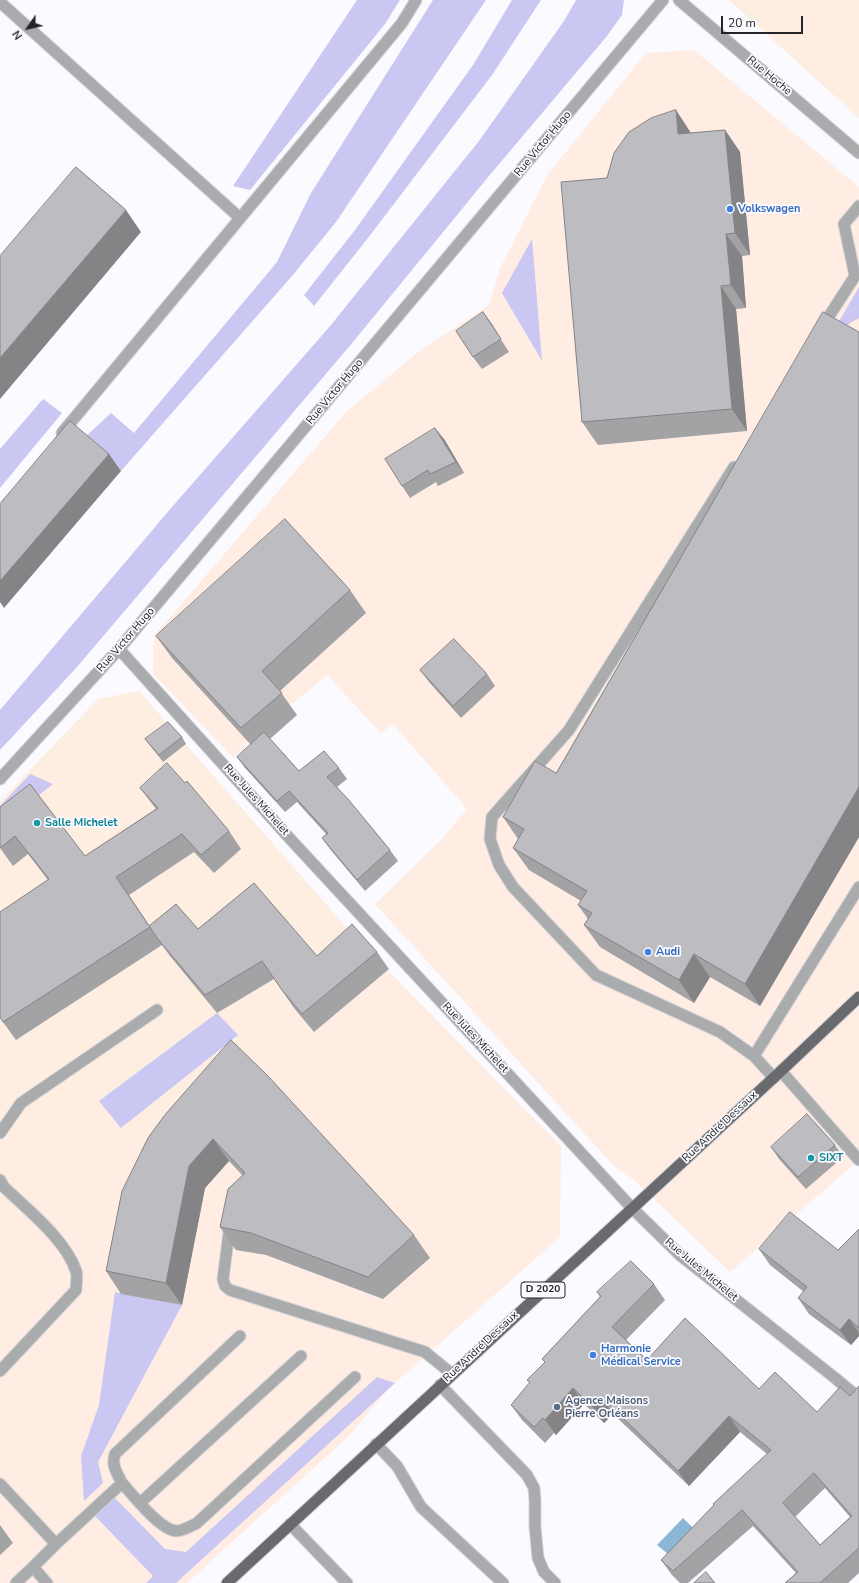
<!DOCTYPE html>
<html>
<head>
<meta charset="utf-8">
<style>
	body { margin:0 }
	#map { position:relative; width:859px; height:1583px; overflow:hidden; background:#fafaff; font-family:"Nunito Sans",sans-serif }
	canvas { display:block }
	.north { position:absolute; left:8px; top:8px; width:40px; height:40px; -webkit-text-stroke:3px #fafaff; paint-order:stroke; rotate:236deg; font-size:11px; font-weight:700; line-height:16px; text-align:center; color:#242325 }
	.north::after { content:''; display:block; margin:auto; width:14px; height:18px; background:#242325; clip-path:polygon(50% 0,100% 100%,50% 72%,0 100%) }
	.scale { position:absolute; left:721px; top:16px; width:82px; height:18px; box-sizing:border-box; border:2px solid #242325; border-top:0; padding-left:5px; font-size:12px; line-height:14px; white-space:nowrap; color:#242325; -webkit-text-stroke:3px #fafaff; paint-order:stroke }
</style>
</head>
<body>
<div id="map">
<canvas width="859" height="1583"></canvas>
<div class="north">N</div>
<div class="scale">20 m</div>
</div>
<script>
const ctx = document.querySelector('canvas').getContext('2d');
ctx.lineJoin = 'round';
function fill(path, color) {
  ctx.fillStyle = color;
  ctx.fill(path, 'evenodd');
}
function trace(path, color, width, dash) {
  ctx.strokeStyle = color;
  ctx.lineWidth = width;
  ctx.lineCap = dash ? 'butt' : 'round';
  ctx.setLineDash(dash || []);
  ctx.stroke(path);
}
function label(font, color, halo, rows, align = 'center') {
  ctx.font = font + ' "Nunito Sans",sans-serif';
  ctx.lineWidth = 3.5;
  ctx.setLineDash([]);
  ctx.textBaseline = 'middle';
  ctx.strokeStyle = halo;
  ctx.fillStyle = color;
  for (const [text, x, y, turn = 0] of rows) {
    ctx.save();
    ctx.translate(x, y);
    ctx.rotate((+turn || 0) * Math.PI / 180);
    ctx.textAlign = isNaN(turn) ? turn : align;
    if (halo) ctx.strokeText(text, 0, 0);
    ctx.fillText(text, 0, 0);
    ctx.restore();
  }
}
const commercial = new Path2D(`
	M 694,50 L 859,187 L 859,1160 L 730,1272 L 633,1179 L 614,1166 L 375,904 L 442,839 L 467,809 L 393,724 L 381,733 L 327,675 L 247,742 L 234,758 L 153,674 L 154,636 L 346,412 L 422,349 L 489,305 L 501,266 L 548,174 L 646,53 Z
	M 354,936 L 561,1146 L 560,1237 L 387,1390 L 350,1435 L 187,1583 L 0,1583 L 0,1234 L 114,1129 L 147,1161 Z`);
const industrial = new Path2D(`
	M 729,0 L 859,0 L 859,118 Z
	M 139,691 L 354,936 L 147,1161 L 114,1129 L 0,1234 L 0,801 L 98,699 Z`);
const green = new Path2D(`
	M 357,0 L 400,0 L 385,24 L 250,190 L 233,186 Z
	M 433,0 L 486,0 L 336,222 L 292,276 L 121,471 L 83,439 L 111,413 L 134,433 L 277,262 L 311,193 Z
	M 512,0 L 541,0 L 492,75 L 368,238 L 314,306 L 304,295 L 355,230 L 473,65 Z
	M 576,0 L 624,0 L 622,15 L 607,36 L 489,176 L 353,342 L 77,667 L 0,750 L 0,710 L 172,507 L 331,325 L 479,141 L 564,21 Z
	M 532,239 L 542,361 L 502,293 Z
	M 859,287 L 859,318 L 850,323 L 839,334 L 834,330 Z
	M 43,399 L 62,413 L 0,488 L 0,449 Z
	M 30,774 L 53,784 L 0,826 L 0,806 Z
	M 217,1013 L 238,1035 L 121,1128 L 99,1101 Z
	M 115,1292 L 182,1305 L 98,1462 L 103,1483 L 84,1501 L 81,1456 L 99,1405 Z
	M 377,1377 L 395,1383 L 176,1583 L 146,1583 L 153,1576 L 95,1516 L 115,1498 L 165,1549 L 186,1552 Z`);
const water = new Path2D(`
	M 683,1518 L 697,1532 L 674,1559 L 657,1545 Z`);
const service = new Path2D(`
	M 0,2 L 240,218
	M 822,327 L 855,276 L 844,224 L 859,206
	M 62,433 L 402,23 L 416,0
	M 734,467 L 569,730 L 492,817 L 490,839 L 499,865 L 513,887 L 596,975 L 720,1032 L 754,1056 L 774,1078
	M 754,1056 L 859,887
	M 781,1071 L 859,1160
	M 0,1133 L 21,1103 L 157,1010
	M 0,1180 L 4,1187 C 27,1209 66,1240 76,1271 C 78,1276 76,1284 76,1290 L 0,1371
	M 230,1225 L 223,1279 L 225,1286 L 230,1290 L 425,1352 L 452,1374
	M 440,1385 L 527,1475 L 534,1488 L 535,1500 L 535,1527 L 538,1558 L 544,1572 L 555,1583
	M 122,1483 C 117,1473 111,1465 115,1454 L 240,1336
	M 0,1484 L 56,1544 L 33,1567
	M 140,1503 L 301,1356
	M 290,1524 L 347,1583
	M 56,1544 L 122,1483 C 133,1495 159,1529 176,1531 C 183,1531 191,1526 197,1523 L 355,1377
	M 16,1583 L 33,1567 L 47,1583`);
const minor = new Path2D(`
	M 679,0 L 859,153
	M 119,649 L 293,842 L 632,1208 L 681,1256 L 835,1378 L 859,1398
	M 0,779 L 119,649 L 663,0
	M 376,1444 L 397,1466 L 421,1507 L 503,1583`);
const primary = new Path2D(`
	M 227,1583 L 781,1071 L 859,997`);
const wall = new Path2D(`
	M 725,130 L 740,152 L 750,255 L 742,256 L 746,308 L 736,309 L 747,431 L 598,445 L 582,422 L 607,178 L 691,133 Z
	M 483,312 L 509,352 L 482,369 L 473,357 Z
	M 859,332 L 859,837 L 760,1006 L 710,977 L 694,1003 L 600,947 L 584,925 L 588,919 L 578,905 L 581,901 L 529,870 L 513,848 L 518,839 L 503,817 L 556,773 Z
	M 444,439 L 464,473 L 438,486 L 436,482 L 410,498 L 402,486 Z
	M 350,590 L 366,613 L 280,691 L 297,715 L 270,739 L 299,771 L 339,768 L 347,779 L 337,787 L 390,850 L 398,861 L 365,891 L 330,849 L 322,838 L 326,834 L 297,802 L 285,812 L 245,768 L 237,757 L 251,745 L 172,658 L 156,636 Z
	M 420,670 L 487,674 L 495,686 L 461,718 L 429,682 Z
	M 182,737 L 186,744 L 163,762 L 145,739 Z
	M 140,788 L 229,831 L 241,849 L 214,873 L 194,852 L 129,895 L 149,925 L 198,929 L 317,956 L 377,952 L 389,969 L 314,1032 L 294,1008 L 274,979 L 217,1013 L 170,956 L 162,945 L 16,1040 L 3,1022 L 48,880 L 28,854 L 13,866 L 0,848 L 0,807 L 85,856 L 156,809 Z
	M 164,1116 L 414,1235 L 430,1258 L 383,1299 L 266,1255 L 236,1250 L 220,1227 L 243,1176 L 229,1161 L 205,1188 L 182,1305 L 121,1294 L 106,1271 Z
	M 835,1145 L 843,1157 L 806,1189 L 779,1159 L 771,1147 Z
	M 859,1229 L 859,1336 L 851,1345 L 809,1314 L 798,1298 L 804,1292 L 770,1265 L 759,1249 L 838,1250 Z
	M 654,1284 L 665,1300 L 626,1340 L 647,1360 L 759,1389 L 817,1412 L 850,1396 L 859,1386 L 859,1573 L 848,1583 L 785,1583 L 796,1573 L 753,1526 L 688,1583 L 680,1583 L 672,1575 L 661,1560 L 767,1454 L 740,1432 L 689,1486 L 613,1414 L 604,1423 L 584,1404 L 556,1435 L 554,1433 L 545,1443 L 522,1420 L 511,1405 L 530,1383 L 527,1380 L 545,1362 L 542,1359 L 600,1297 L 597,1292 ZM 825,1488 L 850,1517 L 820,1545 L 795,1517 Z
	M 0,1525 L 13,1543 L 0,1555 Z`);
const shadedWall = new Path2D(`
	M 676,110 L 691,133 L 678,134 Z
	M 725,130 L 740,152 L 750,255 L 735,233 Z
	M 126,210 L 141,232 L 0,399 L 0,358 Z
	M 726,234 L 742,256 L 746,308 L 731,285 Z
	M 721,286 L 736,309 L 747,431 L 732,409 Z
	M 483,312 L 492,324 L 509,352 L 501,339 Z
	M 435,428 L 444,439 L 464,473 L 456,462 Z
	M 109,454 L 121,471 L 4,608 L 0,602 L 0,581 Z
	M 859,787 L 859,837 L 760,1006 L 745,984 Z
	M 694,954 L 710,977 L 694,1003 L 679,980 Z
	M 213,1139 L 229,1161 L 205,1188 L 182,1305 L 166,1283 L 189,1166 Z
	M 849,1319 L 859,1333 L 859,1336 L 851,1345 L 840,1330 Z
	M 573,1388 L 584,1404 L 556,1435 L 545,1420 Z
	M 602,1398 L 613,1414 L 604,1423 L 593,1407 Z
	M 729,1416 L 740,1432 L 689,1486 L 678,1471 Z`);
const building = new Path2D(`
	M 676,110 L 678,134 L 725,130 L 735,233 L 726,234 L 731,285 L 721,286 L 732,409 L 582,422 L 561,182 L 607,178 L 614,153 L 629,132 L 651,118 Z
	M 76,167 L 126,210 L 0,358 L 0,256 Z
	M 483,312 L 501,339 L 473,357 L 456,331 Z
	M 823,312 L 859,332 L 859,787 L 745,984 L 694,954 L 679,980 L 584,925 L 592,913 L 578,905 L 587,891 L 513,848 L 524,829 L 503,817 L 535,761 L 556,773 Z
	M 70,421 L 109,454 L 0,581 L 0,504 Z
	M 435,428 L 456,462 L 430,474 L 428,470 L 402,486 L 385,459 Z
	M 285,519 L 350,590 L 262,671 L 282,693 L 241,728 L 156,636 Z
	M 454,639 L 487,674 L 453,706 L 420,670 Z
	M 168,722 L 182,737 L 159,755 L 145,739 Z
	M 264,732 L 299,771 L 324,751 L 339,768 L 327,777 L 348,799 L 390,850 L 357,880 L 322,838 L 328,833 L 289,791 L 277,801 L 237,757 Z
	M 167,763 L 185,783 L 187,781 L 229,831 L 201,855 L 182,834 L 116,877 L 149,926 L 176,904 L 198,929 L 254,883 L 317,956 L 352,924 L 377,952 L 302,1014 L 282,990 L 262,961 L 205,995 L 157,938 L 150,927 L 3,1022 L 0,1017 L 0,912 L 49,879 L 15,836 L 0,848 L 0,807 L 30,784 L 85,856 L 158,808 L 140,788 Z
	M 231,1040 L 268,1076 L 414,1235 L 368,1277 L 251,1233 L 220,1227 L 228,1189 L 245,1173 L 213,1139 L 189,1166 L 166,1283 L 106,1271 L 122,1191 L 148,1138 L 164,1116 Z
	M 807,1114 L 835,1145 L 798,1177 L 771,1147 Z
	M 790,1212 L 838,1250 L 859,1229 L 859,1328 L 849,1319 L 840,1330 L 798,1298 L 807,1287 L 759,1249 Z
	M 631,1261 L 654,1284 L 612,1327 L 647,1360 L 685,1318 L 759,1389 L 775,1372 L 817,1412 L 840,1387 L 850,1396 L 859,1386 L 859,1548 L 820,1583 L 785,1583 L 798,1572 L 742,1510 L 673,1571 L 661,1560 L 714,1505 L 713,1504 L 771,1450 L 729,1416 L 678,1471 L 602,1398 L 593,1407 L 573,1388 L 545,1420 L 543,1418 L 534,1427 L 511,1405 L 530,1382 L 527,1380 L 545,1362 L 542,1359 L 601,1296 L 597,1292 ZM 814,1473 L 852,1516 L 820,1545 L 783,1503 Z
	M 706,1572 L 715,1583 L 694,1583 Z`);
const markers = [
	[730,209,4,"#3f7fe0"],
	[37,823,4,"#0f9aa8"],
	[648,952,4,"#3f7fe0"],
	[811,1158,4,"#0f9aa8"],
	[593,1355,4,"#3f7fe0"],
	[557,1407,4,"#5c6f8a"]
];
const shields = [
	[543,1290,44]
];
const shieldNames = [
	["D 2020",543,1290]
];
const streetNames = [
	["Rue Hoche",769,76,40],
	["Rue Victor Hugo",543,144,-50],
	["Rue Victor Hugo",335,392,-50],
	["Rue Victor Hugo",126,640,-49],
	["Rue Jules Michelet",256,800,48],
	["Rue Jules Michelet",475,1038,47],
	["Rue André Dessaux",720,1127,-43],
	["Rue Jules Michelet",701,1270,40],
	["Rue André Dessaux",481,1347,-43]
];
const shopNames = [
	["Volkswagen",738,209],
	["Audi",656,952],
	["Harmonie",601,1349],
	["Médical Service",601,1362]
];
const cultureNames = [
	["Salle Michelet",45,823],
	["SIXT",819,1158]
];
const serviceNames = [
	["Agence Maisons",565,1401],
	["Pierre Orléans",565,1414]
];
fill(commercial, '#ffede3');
fill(industrial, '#fdeee1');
fill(green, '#cac7f3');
fill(water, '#8cb6d5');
trace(service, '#d3d3d8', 13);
trace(minor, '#d3d3d8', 13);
trace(primary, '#d3d3d8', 13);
trace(service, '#aaabad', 11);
trace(minor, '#aaabad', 11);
trace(primary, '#686a6d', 11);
fill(wall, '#a3a3a6');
fill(shadedWall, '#848487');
fill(building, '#bdbdc1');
trace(building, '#848487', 1);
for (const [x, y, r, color] of markers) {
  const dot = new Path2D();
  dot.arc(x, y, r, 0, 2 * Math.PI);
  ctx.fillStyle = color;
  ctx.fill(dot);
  trace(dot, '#fafaff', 1.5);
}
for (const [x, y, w] of shields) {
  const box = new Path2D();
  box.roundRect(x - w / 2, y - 8, w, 16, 3);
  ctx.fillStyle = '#fafaff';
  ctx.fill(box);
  trace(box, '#242325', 1);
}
label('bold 10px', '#242325', null, shieldNames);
label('11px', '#242325', '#fafaff', streetNames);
label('bold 11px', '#366cbe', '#fafaff', shopNames, 'left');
label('bold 11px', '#0d838f', '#fafaff', cultureNames, 'left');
label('bold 11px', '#4e5e75', '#fafaff', serviceNames, 'left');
</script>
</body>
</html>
